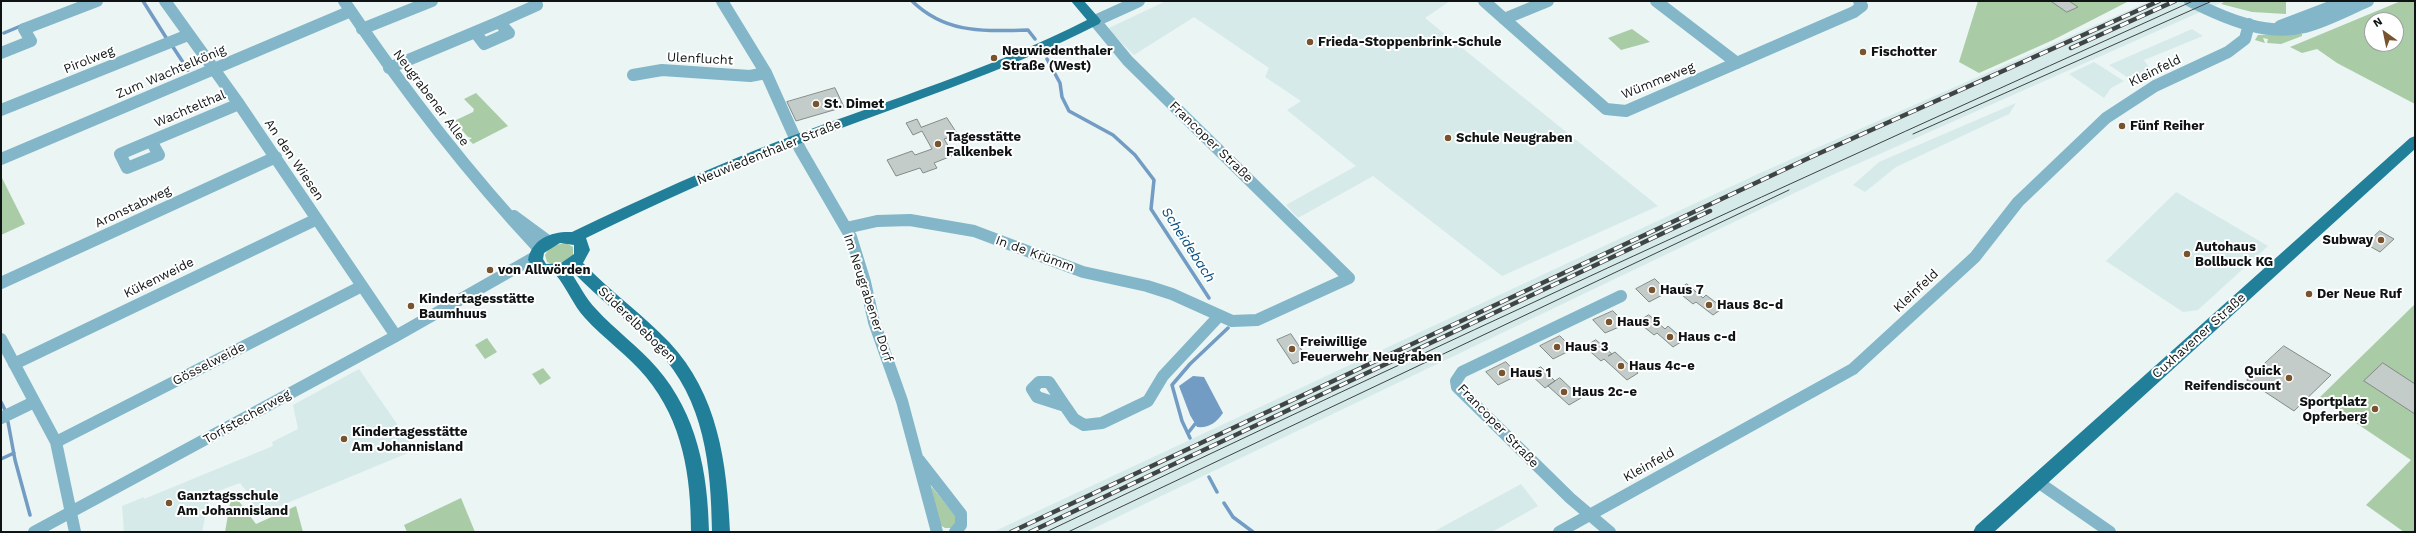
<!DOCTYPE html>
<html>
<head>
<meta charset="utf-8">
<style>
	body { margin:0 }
	#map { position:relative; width:2416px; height:533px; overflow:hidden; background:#eaf5f4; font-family:"Work Sans",sans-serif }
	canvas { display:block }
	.frame { position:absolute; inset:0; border:2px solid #0f1313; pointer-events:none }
	.north { position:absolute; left:2364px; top:12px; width:40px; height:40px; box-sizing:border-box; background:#fff; border:1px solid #9fa1a1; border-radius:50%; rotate:327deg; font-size:11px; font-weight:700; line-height:16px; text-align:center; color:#0f1313 }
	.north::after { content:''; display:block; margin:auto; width:14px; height:18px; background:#78532d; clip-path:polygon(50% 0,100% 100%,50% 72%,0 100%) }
</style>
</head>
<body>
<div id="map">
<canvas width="2416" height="533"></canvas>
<div class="frame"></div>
<div class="north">N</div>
</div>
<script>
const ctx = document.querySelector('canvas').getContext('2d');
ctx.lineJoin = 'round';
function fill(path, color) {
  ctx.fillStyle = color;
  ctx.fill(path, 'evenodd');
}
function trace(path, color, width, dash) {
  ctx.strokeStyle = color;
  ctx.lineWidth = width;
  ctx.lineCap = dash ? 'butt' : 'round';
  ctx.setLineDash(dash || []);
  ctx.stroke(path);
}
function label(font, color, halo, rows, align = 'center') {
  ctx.font = font + ' "Work Sans",sans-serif';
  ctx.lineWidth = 4;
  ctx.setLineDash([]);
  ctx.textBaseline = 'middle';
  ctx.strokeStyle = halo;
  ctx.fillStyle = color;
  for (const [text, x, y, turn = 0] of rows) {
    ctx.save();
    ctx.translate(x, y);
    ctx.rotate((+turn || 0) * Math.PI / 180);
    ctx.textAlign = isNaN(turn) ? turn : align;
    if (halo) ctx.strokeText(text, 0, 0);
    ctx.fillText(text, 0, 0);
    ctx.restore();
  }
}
const built = new Path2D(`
	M 1166,1 L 1450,1 L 1425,18 L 1658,206 L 1502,276 L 1373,176 L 1298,218 L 1286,205 L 1356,166 L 1287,110 L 1301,101 L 1265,77 L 1269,68 L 1194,17 L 1134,55 L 1107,29 Z
	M 2150,1 L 2225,1 L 1830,176 L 1086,532 L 993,532 L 1760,173 Z
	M 2192,29 L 2203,36 L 2144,60 L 2150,69 L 2130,79 L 2109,65 Z
	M 2094,62 L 2124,81 L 2111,88 L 2104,98 L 2069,74 Z
	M 2016,103 L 2009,114 L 1896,167 L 1865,192 L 1853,185 L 1879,162 Z
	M 2176,192 L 2268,246 L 2198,310 L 2183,312 L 2106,261 Z
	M 359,369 L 415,450 L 263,513 L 257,506 L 253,507 L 251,497 L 240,483 L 210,494 L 202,532 L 124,532 L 122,506 L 144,497 L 144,499 L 273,446 L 272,442 L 298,429 L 293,405 Z
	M 1521,484 L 1538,506 L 1492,532 L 1433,532 Z`);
const green = new Path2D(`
	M 1978,1 L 2129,1 L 2053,40 L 1979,73 L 1959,62 Z
	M 2225,1 L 2286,1 L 2286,14 L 2252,12 L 2221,4 Z
	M 2401,1 L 2415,1 L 2415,104 L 2337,63 L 2317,49 L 2302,53 L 2290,47 ZM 2372,20 L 2396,20 L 2396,44 L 2372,44 Z
	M 1632,29 L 1650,42 L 1621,50 L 1608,38 Z
	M 2302,34 L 2302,36 L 2281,44 L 2267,43 L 2268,39 L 2263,38 L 2265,43 L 2255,40 L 2258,35 Z
	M 476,93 L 508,126 L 473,144 L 469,140 L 472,138 L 468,137 L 454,121 L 473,112 L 474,109 L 464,99 Z
	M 1,176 L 25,224 L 1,235 Z
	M 566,243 L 573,247 L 573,255 C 565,261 557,267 547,262 L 545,255 C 549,247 557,244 566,243 Z
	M 2415,304 L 2415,532 L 2404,532 L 2366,505 L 2411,460 L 2319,398 Z
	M 487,338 L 497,352 L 485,359 L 475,345 Z
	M 543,368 L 551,378 L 540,385 L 532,374 Z
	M 931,486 L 958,519 L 952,528 L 945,528 L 940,525 Z
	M 232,492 L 256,524 L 296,506 L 303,532 L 225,532 Z
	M 461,498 L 475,532 L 407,532 L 404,525 Z`);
const water = new Path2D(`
	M 1193,376 L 1204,377 L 1223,413 C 1216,423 1209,428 1197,427 L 1190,415 L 1179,386 Z`);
const stream = new Path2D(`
	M 143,1 L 167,39
	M 912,1 C 946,34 983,31 1028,30 L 1035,39
	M 4,33 L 23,25
	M 173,47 L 188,70
	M 1047,59 L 1060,83 L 1062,97 L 1069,111 L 1113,135 L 1135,155 L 1154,180 L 1151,209 L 1209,298
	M 1,402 L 5,410
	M 8,422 L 15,460 L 30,515
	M 1188,433 L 1195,424
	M 1190,438 L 1182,421 L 1172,385 L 1190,364 L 1228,328
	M 1,459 L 14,453
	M 1209,477 L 1217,492
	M 1224,503 L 1233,517 L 1253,532`);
const building = new Path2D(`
	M 2051,1 L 2069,1 L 2078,7 L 2067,12 Z
	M 835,88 L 844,107 L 796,121 L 787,102 Z
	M 947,118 L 958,135 L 944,139 L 954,155 L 934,163 L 937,168 L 923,173 L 920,168 L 896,176 L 887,160 L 912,151 L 915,155 L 932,149 L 922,131 L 913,135 L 906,123 L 917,119 L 921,127 Z
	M 2380,231 L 2394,239 L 2380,252 L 2366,244 Z
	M 1655,279 L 1668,292 L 1649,302 L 1636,289 Z
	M 1687,284 L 1703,298 L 1706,295 L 1723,308 L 1713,315 L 1696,302 L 1693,304 L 1677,291 Z
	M 1613,311 L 1626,324 L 1605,333 L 1593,320 Z
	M 1649,315 L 1665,329 L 1668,326 L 1684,340 L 1673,347 L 1657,333 L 1654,335 L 1638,322 Z
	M 1291,334 L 1307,358 L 1293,364 L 1277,340 Z
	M 1560,336 L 1573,349 L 1553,359 L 1540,346 Z
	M 1596,340 L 1612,354 L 1608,356 L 1615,352 L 1638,373 L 1627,380 L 1604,359 L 1601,361 L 1585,347 Z
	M 2284,346 L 2331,375 L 2294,411 L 2247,380 Z
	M 1506,362 L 1518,375 L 1498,385 L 1486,372 Z
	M 2383,363 L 2415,384 L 2415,414 L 2364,381 Z
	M 1541,367 L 1555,381 L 1545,388 L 1530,374 Z
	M 1560,378 L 1581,398 L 1569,405 L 1548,386 Z`);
const minor = new Path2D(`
	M 165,1 L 239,104 L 396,336
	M 344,1 C 403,89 467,172 539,249
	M 722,1 L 766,73 L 800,149 L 851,237 L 865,282 L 874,322 L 902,401 L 937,532
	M 1484,1 L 1606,109 L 1626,111 L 1854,12 L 1862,6 L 1859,1
	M 1656,1 L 1737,63
	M 2190,1 C 2224,18 2267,37 2305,27 C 2327,21 2347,10 2368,1
	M 1504,19 L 1548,1
	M 499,22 L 537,5
	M 2280,26 L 2346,1
	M 362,29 L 432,1
	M 1,53 L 31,41 L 24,29 L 97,1
	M 389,68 L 499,22 L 509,33 L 484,44 L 475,32
	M 633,75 L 662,70 L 750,76 L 766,73
	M 1,110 L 188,35
	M 151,141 L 159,155 L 127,168 L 120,154 L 239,104
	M 1,159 L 351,11
	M 514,216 L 548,241
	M 846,228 L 877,221 L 910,220 L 974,231 L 1083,272 L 1147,286 L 1172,294 L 1232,321 L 1257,320 L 1349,278 L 1128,61 L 1095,21 L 1139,1
	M 1,283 L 276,157
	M 1,339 L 56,442 L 75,532
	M 14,364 L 317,219
	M 1039,382 L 1049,382 L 1065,406 L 1037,397 L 1032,389 Z
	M 1065,406 L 1074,419 L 1084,425 L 1102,423 L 1148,401 L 1163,376 L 1219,316
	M 1,418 L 34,402
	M 56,442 L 362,286
	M 919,460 L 961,514 L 961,525 L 955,532
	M 2038,482 L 2110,532
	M 34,532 L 396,336 L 535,257
	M 1559,532 L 1853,369 L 1975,257 L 2018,202 L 2106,118 L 2155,86 L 2228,52 L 2245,39 L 2249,24
	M 1610,532 L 1570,498 L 1457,387 L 1456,381 L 1462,372 L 1621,296`);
const major = new Path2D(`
	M 1071,1 L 1084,1 L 1099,18 L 1101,21 L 1099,24 C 1003,73 900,105 799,144 C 726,171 656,204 586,238 L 590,250 L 583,263 C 610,291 642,314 669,342 C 718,394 727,463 730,532 L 712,532 C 711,466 705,400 657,350 C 630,322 599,299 572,271 L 570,271 C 579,284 585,298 596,309 C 615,330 638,346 657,368 C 697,414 708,473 709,532 L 691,532 C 691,476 683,422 646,377 C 628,355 604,339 585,318 C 573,305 567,288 556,275 L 536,272 L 528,260 C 532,238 553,231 572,232 C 643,198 715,165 789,137 C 889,100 991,69 1087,20 ZM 560,243 L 574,245 L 574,254 L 561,263 L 546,264 L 543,259 L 544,253 Z
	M 2415,136 L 2415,149 L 1994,532 L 1973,532 L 1976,526 L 2410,138 Z`);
const tram = new Path2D(`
	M 1913,134 L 2212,1
	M 1046,532 C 1426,350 1809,174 2193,1
	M 1068,532 L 1789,190`);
const rail = new Path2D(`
	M 2071,48 L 2175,1
	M 1011,532 L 1811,157 L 2159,1
	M 1030,532 L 1710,211`);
const markers = [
	[1310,42,4,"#78532d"],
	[1863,52,4,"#78532d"],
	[994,58,4,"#78532d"],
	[816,104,4,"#78532d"],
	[2122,126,4,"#78532d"],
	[1448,138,4,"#78532d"],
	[938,144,4,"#78532d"],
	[2381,240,4,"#78532d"],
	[2187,254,4,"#78532d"],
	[490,270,4,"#78532d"],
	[1652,290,4,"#78532d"],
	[2309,294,4,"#78532d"],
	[1709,305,4,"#78532d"],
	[411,306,4,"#78532d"],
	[1609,322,4,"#78532d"],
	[1670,337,4,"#78532d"],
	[1557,347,4,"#78532d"],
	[1292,349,4,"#78532d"],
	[1621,366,4,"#78532d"],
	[1502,373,4,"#78532d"],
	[2289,378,4,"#78532d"],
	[1564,392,4,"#78532d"],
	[2375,409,4,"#78532d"],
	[344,439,4,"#78532d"],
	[169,503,4,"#78532d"]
];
const poiNames = [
	["Frieda-Stoppenbrink-Schule",1318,42],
	["Neuwiedenthaler",1002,51],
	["Straße (West)",1002,66],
	["Fischotter",1871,52],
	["St. Dimet",824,104],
	["Fünf Reiher",2130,126],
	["Tagesstätte",946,137],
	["Falkenbek",946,152],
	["Schule Neugraben",1456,138],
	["Subway",2373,240,"right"],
	["Autohaus",2195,247],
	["Bollbuck KG",2195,262],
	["von Allwörden",498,270],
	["Haus 7",1660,290],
	["Der Neue Ruf",2317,294],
	["Kindertagesstätte",419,299],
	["Baumhuus",419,314],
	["Haus 8c-d",1717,305],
	["Haus 5",1617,322],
	["Haus c-d",1678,337],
	["Freiwillige",1300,342],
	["Feuerwehr Neugraben",1300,357],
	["Haus 3",1565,347],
	["Haus 4c-e",1629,366],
	["Quick",2281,371,"right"],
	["Reifendiscount",2281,386,"right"],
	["Haus 1",1510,373],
	["Haus 2c-e",1572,392],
	["Sportplatz",2367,402,"right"],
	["Opferberg",2367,417,"right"],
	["Kindertagesstätte",352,432],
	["Am Johannisland",352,447],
	["Ganztagsschule",177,496],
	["Am Johannisland",177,511]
];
const streetNames = [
	["Ulenflucht",700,59,3],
	["Pirolweg",89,60,-22],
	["Kleinfeld",2155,71,-26],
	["Zum Wachtelkönig",171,72,-23],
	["Wümmeweg",1658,81,-22],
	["Neugrabener Allee",431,98,53],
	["Wachtelthal",190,109,-23],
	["Francoper Straße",1211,142,44],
	["Neuwiedenthaler Straße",769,152,-22],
	["An den Wiesen",294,160,56],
	["Aronstabweg",133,207,-25],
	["In de Krümm",1035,254,20],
	["Kükenweide",159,278,-26],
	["Kleinfeld",1916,291,-43],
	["Im Neugrabener Dorf",868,298,72],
	["Süderelbebogen",637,325,44],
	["Cuxhavener Straße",2199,336,-42],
	["Gösselweide",209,364,-27],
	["Torfstecherweg",247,417,-29],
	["Francoper Straße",1498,426,46],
	["Kleinfeld",1649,465,-29]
];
const waterNames = [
	["Scheidebach",1188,245,57]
];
fill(built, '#d6eae9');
fill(green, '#a9cca6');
fill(water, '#729cc4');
trace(stream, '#729cc4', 3.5);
fill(building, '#c3ccc8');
trace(building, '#838b88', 1);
trace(minor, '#82b6c8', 12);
fill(major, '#227f99');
trace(tram, '#3f4444', 1);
trace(rail, '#3f4444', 4.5);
trace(rail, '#fff', 3, [9]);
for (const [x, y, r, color] of markers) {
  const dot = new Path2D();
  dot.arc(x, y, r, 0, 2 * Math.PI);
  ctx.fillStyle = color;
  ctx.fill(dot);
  trace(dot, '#fff', 1.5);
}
label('bold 13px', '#0f1313', '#fff', poiNames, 'left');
label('13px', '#0f1313', '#fff', streetNames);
label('italic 14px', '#064d7f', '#fff', waterNames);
</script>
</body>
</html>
